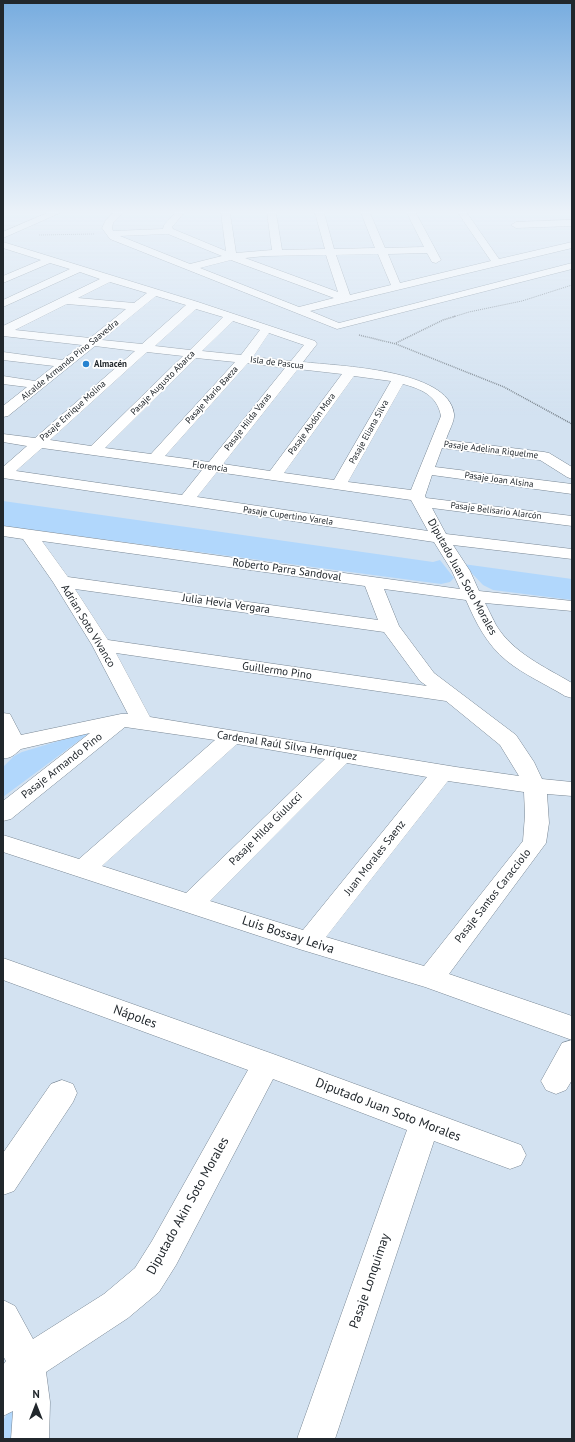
<!DOCTYPE html>
<html>
<head>
<meta charset="utf-8">
<style>
	body { margin:0 }
	#map { position:relative; width:575px; height:1442px; overflow:hidden; background:#d3e2f1; font-family:"PT Sans",sans-serif }
	canvas { display:block }
	.frame { position:absolute; inset:0; border:4px solid #21272c; pointer-events:none }
	.north { position:absolute; left:16px; top:1386px; width:40px; height:40px; -webkit-text-stroke:3px #fff; paint-order:stroke; rotate:0deg; font-size:11px; font-weight:700; line-height:16px; text-align:center; color:#21272c }
	.north::after { content:''; display:block; margin:auto; width:14px; height:18px; background:#21272c; clip-path:polygon(50% 0,100% 100%,50% 72%,0 100%) }
</style>
</head>
<body>
<div id="map">
<canvas width="575" height="1442"></canvas>
<div class="frame"></div>
<div class="north">N</div>
</div>
<script>
const ctx = document.querySelector('canvas').getContext('2d');
ctx.lineJoin = 'round';
function fill(path, color) {
  ctx.fillStyle = color;
  ctx.fill(path, 'evenodd');
}
function trace(path, color, width, dash) {
  ctx.strokeStyle = color;
  ctx.lineWidth = width;
  ctx.lineCap = dash ? 'butt' : 'round';
  ctx.setLineDash(dash || []);
  ctx.stroke(path);
}
function label(font, color, halo, rows, align = 'center') {
  ctx.font = font + ' "PT Sans",sans-serif';
  ctx.lineWidth = 3.5;
  ctx.setLineDash([]);
  ctx.textBaseline = 'middle';
  ctx.strokeStyle = halo;
  ctx.fillStyle = color;
  for (const [text, x, y, turn = 0] of rows) {
    ctx.save();
    ctx.translate(x, y);
    ctx.rotate((+turn || 0) * Math.PI / 180);
    ctx.textAlign = isNaN(turn) ? turn : align;
    if (halo) ctx.strokeText(text, 0, 0);
    ctx.fillText(text, 0, 0);
    ctx.restore();
  }
}
const green = new Path2D(`
	M 3,501 L 433,562 L 440,560 L 454,578 L 450,582 L 441,584 L 3,526 Z
	M 463,564 L 572,579 L 572,600 L 493,590 L 483,585 Z
	M 92,731 L 3,797 L 3,767 L 14,756 L 22,752 Z
	M 20,1390 L 15,1439 L 3,1439 L 3,1421 Z`);
const pathFar1 = new Path2D(`
	M 39,235 L 94,234
	M 453,317 L 469,312 L 522,301 L 572,285`);
const path = new Path2D(`
	M 359,335 L 396,344 L 504,387 L 572,424
	M 396,343 L 443,320 L 456,316`);
const minor = new Path2D(`
	M 47,213 L 60,213 L 3,238 L 3,232 Z
	M 113,213 L 123,213 L 113,223 L 112,228 L 113,231 L 163,229 L 164,225 L 175,213 L 184,213 L 172,227 L 173,229 L 226,251 L 221,213 L 230,213 L 236,253 L 272,250 L 267,213 L 276,213 L 282,250 L 325,249 L 315,213 L 324,213 L 334,249 L 375,248 L 361,213 L 370,213 L 385,248 L 424,247 L 407,213 L 416,213 L 441,260 L 436,263 L 432,262 L 427,253 L 388,254 L 400,283 L 491,261 L 458,213 L 467,213 L 499,259 L 572,242 L 572,248 L 310,311 L 339,323 L 572,263 L 572,269 L 337,329 L 110,239 L 102,228 L 106,220 ZM 168,234 L 222,256 L 190,264 L 120,236 ZM 378,254 L 391,285 L 350,295 L 336,255 ZM 326,255 L 338,292 L 245,258 L 265,256 ZM 231,260 L 334,298 L 299,307 L 200,268 Z
	M 572,220 L 572,226 L 516,228 L 511,225 L 516,222 Z
	M 3,242 L 198,302 L 315,341 L 317,344 L 303,362 C 338,366 449,369 454,414 C 455,421 448,432 446,440 L 544,452 L 549,453 L 572,467 L 572,479 L 567,477 L 540,460 L 442,448 L 435,467 L 572,484 L 572,494 L 432,475 L 425,496 L 426,498 L 572,516 L 572,526 L 432,508 L 446,534 L 572,549 L 572,559 L 453,545 L 470,571 L 479,591 L 572,601 L 572,611 L 485,603 C 489,610 492,618 496,625 C 513,653 545,667 572,683 L 572,698 L 565,696 C 547,685 523,674 507,661 C 487,645 476,623 466,600 L 384,589 L 399,626 L 434,673 L 516,735 L 534,762 L 542,779 L 572,782 L 572,796 L 547,794 L 549,823 L 546,843 L 449,974 L 572,1016 L 572,1040 L 425,987 L 299,949 L 3,852 L 3,835 L 79,859 L 215,740 L 125,727 L 11,819 L 3,821 L 3,801 L 90,733 L 21,749 C 15,754 11,759 3,758 L 3,713 L 10,714 L 21,735 L 121,714 L 128,714 L 92,645 L 53,582 L 23,539 L 3,536 L 3,526 L 460,589 L 452,571 L 434,542 L 3,478 L 3,467 L 27,446 L 3,442 L 3,434 L 35,438 L 135,351 L 95,346 L 8,416 L 3,417 L 3,406 L 27,387 L 3,384 L 3,376 L 35,381 L 54,366 L 3,360 L 3,352 L 62,360 L 82,345 L 3,336 L 3,326 L 100,279 L 80,272 L 3,307 L 3,300 L 70,269 L 50,263 L 3,283 L 3,276 L 41,260 L 3,248 ZM 110,282 L 147,293 L 134,303 L 78,298 ZM 156,296 L 186,305 L 142,344 L 102,340 ZM 67,304 L 126,309 L 90,338 L 15,330 ZM 196,309 L 223,317 L 190,350 L 155,346 ZM 233,321 L 260,330 L 241,355 L 202,351 ZM 269,333 L 304,345 L 291,361 L 253,357 ZM 147,352 L 183,356 L 91,446 L 50,440 ZM 196,358 L 235,362 L 151,454 L 105,448 ZM 248,363 L 285,368 L 209,462 L 165,456 ZM 298,369 L 342,374 L 270,471 L 223,464 ZM 354,376 L 391,381 L 334,480 L 284,473 ZM 403,384 C 421,389 437,395 441,416 L 411,490 L 348,482 ZM 42,448 L 202,470 L 182,495 L 16,471 ZM 217,472 L 411,500 L 428,531 L 197,497 ZM 42,541 L 365,586 L 378,620 L 68,577 ZM 75,589 L 384,632 L 420,681 L 427,686 L 108,640 ZM 116,653 L 446,701 L 500,745 L 519,776 L 456,767 L 150,717 ZM 237,744 L 325,759 L 186,893 L 102,866 ZM 347,763 L 427,777 L 303,930 L 210,901 ZM 448,781 L 524,792 L 525,815 L 523,841 L 424,966 L 326,937 Z
	M 3,958 L 276,1055 L 521,1145 L 526,1155 L 521,1165 L 510,1169 L 434,1141 L 335,1439 L 297,1439 L 407,1130 L 273,1079 L 176,1265 L 159,1292 L 128,1318 L 46,1372 L 50,1402 L 49,1439 L 11,1439 L 13,1411 L 3,1416 L 3,1365 L 6,1361 L 3,1356 L 3,1300 L 15,1306 L 33,1339 L 104,1294 L 135,1268 L 152,1241 L 248,1070 L 3,980 Z
	M 572,1040 L 572,1080 L 566,1090 L 556,1094 L 546,1090 L 541,1081 L 562,1043 Z
	M 62,1080 L 73,1084 L 77,1093 L 73,1102 L 14,1191 L 3,1195 L 3,1153 L 51,1084 Z`);
const markers = [
	[86,364,4,"#2783d0"]
];
const farStreetnames = [
	["Alcalde Armando Pino Saavedra",70,360,-39],
	["Isla de Pascua",277,363,7],
	["Pasaje Augusto Abarca",163,383,-45],
	["Pasaje Mario Baeza",212,395,-48],
	["Pasaje Enrique Molina",73,411,-42],
	["Pasaje Hilda Varas",248,422,-52],
	["Pasaje Abdón Mora",312,424,-54],
	["Pasaje Eliana Silva",369,432,-61],
	["Pasaje Adelina Riquelme",491,450,7],
	["Florencia",210,467,8],
	["Pasaje Joan Alsina",499,480,8],
	["Pasaje Belisario Alarcón",496,511,7],
	["Pasaje Cupertino Varela",288,516,8]
];
const farPoinames = [
	["Almacén",94,364]
];
const streetNames = [
	["Roberto Parra Sandoval",287,570,8],
	["Diputado Juan Soto Morales",462,577,61],
	["Julia Hevia Vergara",226,604,8],
	["Adrian Soto Vivanco",88,626,59],
	["Guillermo Pino",277,671,8],
	["Cardenal Raúl Silva Henríquez",287,746,9],
	["Pasaje Armando Pino",62,766,-38],
	["Pasaje Hilda Giulucci",266,829,-45],
	["Juan Morales Saenz",375,858,-52],
	["Pasaje Santos Caracciolo",493,896,-52]
];
const nearStreetnames = [
	["Luis Bossay Leiva",288,935,18],
	["Nápoles",135,1017,20],
	["Diputado Juan Soto Morales",388,1110,21],
	["Diputado Akin Soto Morales",188,1206,-61],
	["Pasaje Lonquimay",370,1281,-71]
];
fill(green, '#b1d7fc');
trace(minor, '#798794', 1);
trace(pathFar1, '#727c85', 1, [1, 1]);
trace(path, '#727c85', 1.5, [1, 1]);
fill(minor, '#fff');
const sky = ctx.createLinearGradient(0, 0, 0, 415);
sky.addColorStop(0, '#77acdf');
sky.addColorStop(0.51, '#ebf2f9');
sky.addColorStop(1, '#ebf2f900');
ctx.fillStyle = sky;
ctx.fillRect(0, 0, 575, 415);
for (const [x, y, r, color] of markers) {
  const dot = new Path2D();
  dot.arc(x, y, r, 0, 2 * Math.PI);
  ctx.fillStyle = color;
  ctx.fill(dot);
  trace(dot, '#fff', 1.5);
}
label('9px', '#21272c', '#fff', farStreetnames);
label('bold 9px', '#21272c', '#fff', farPoinames, 'left');
label('11px', '#21272c', '#fff', streetNames);
label('13px', '#21272c', '#fff', nearStreetnames);
</script>
</body>
</html>
